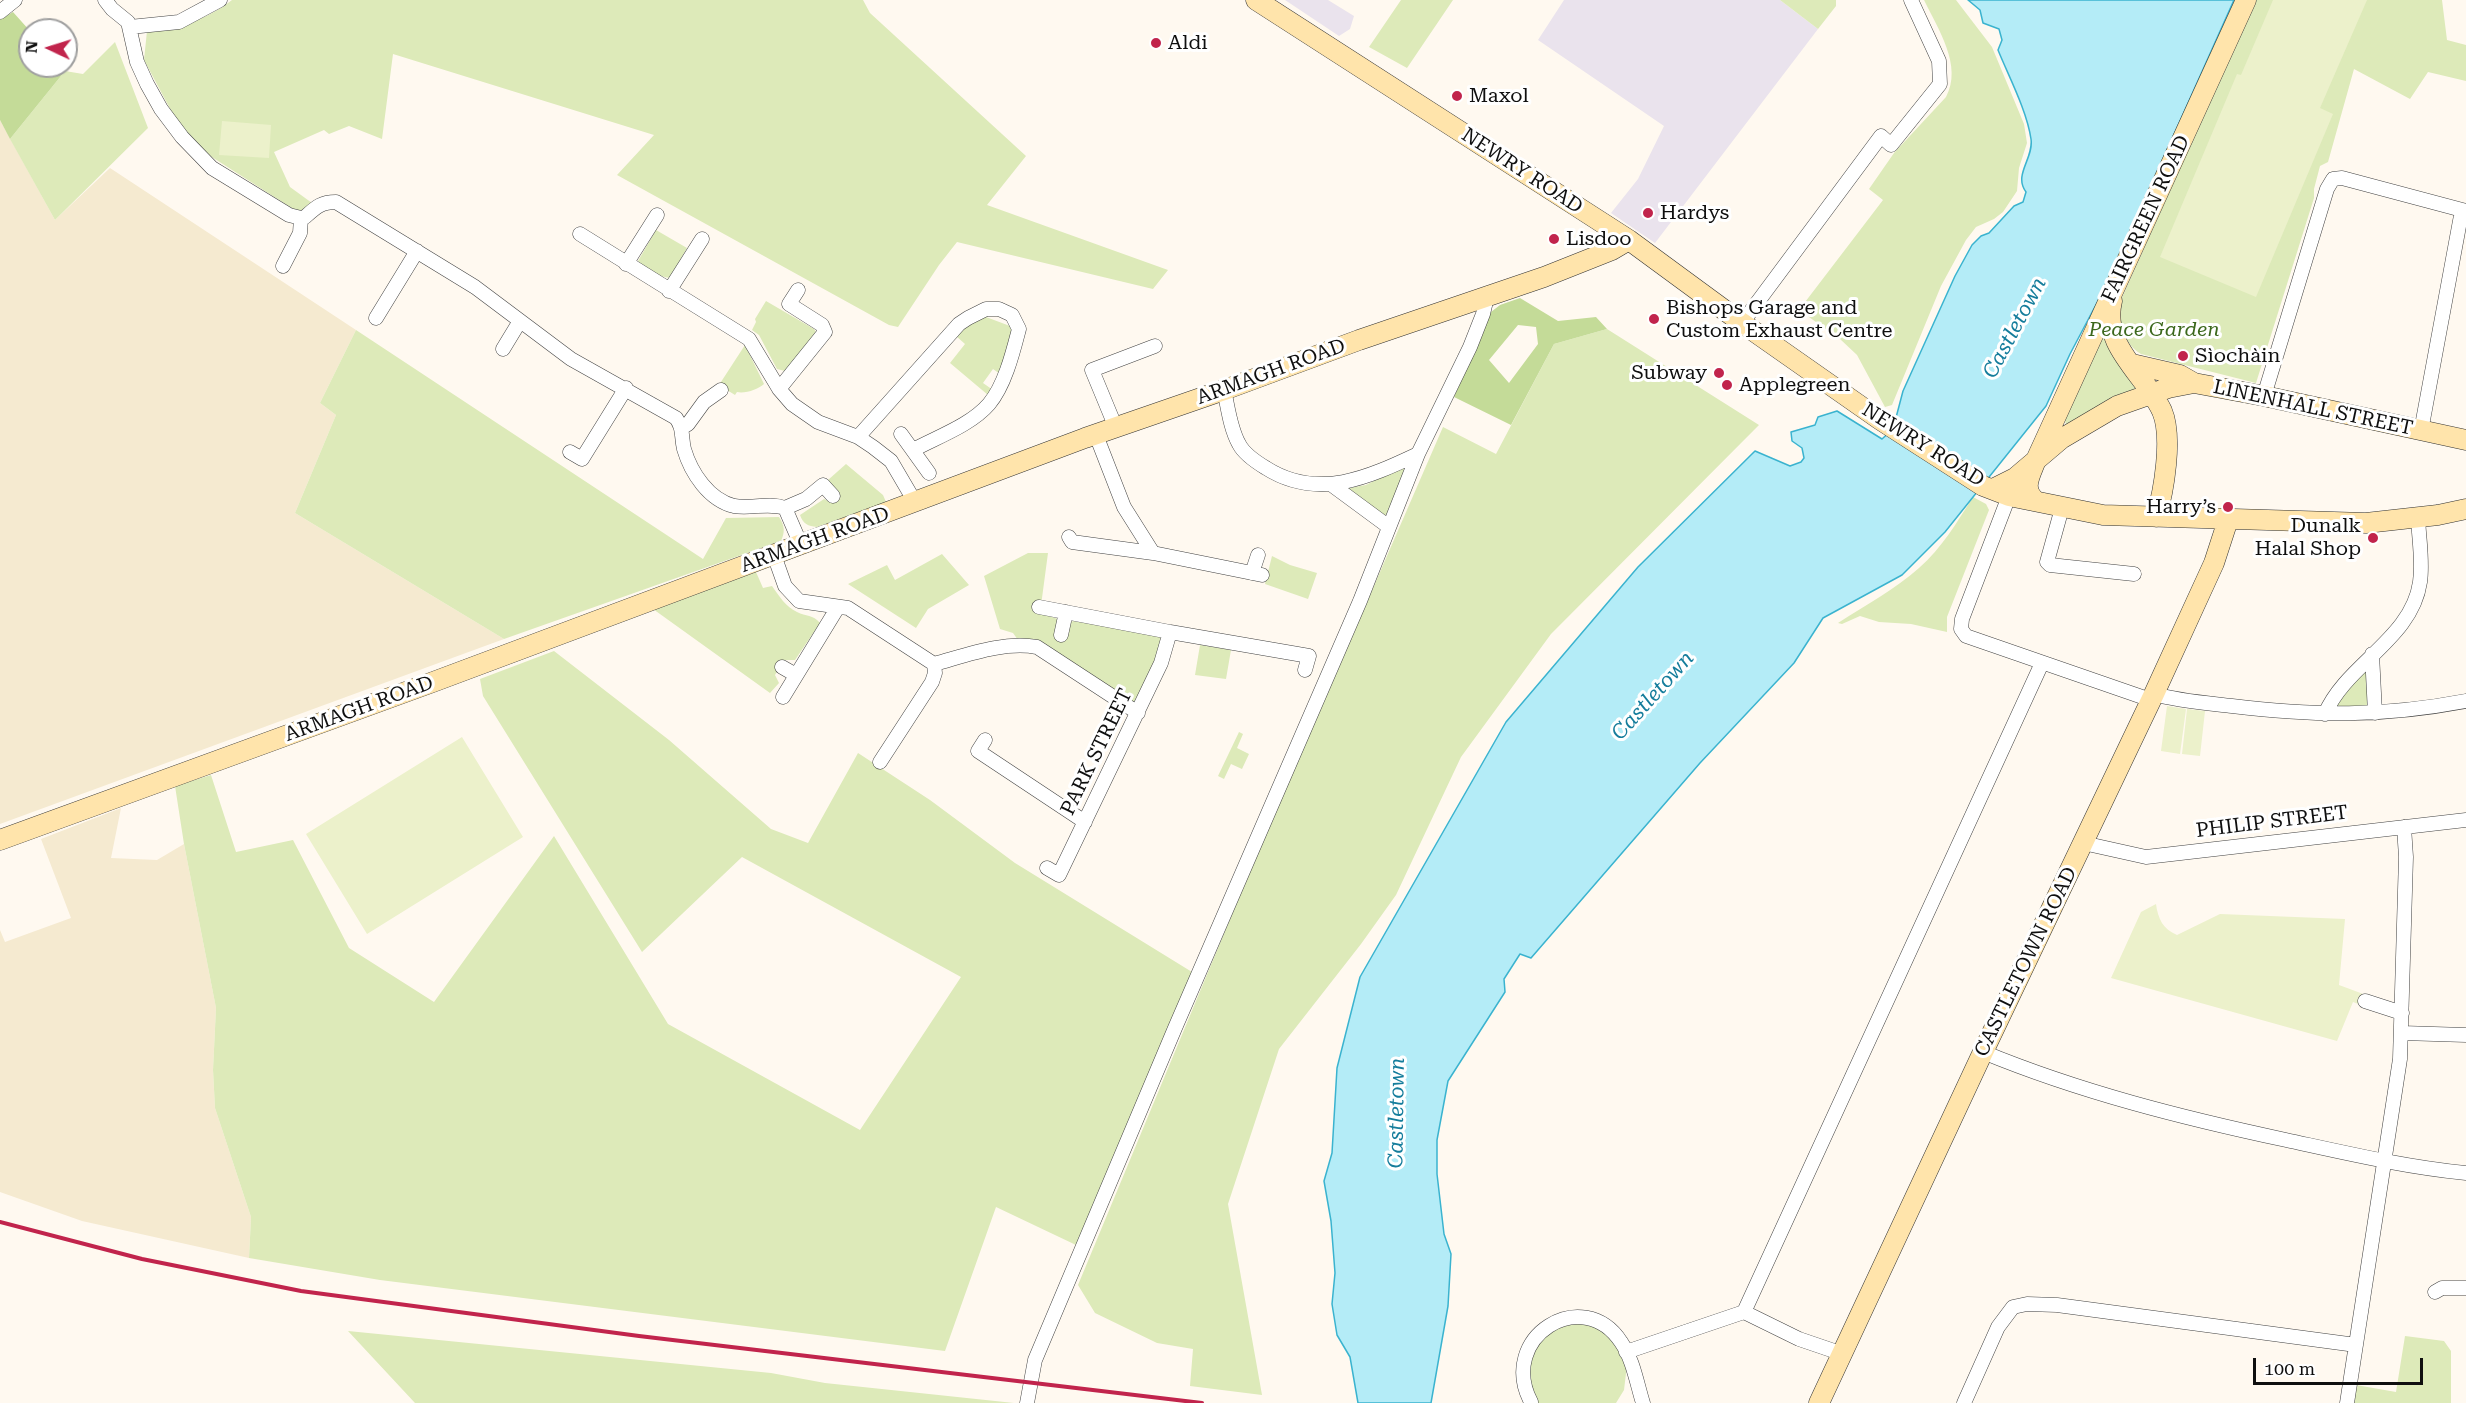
<!DOCTYPE html>
<html>
<head>
<meta charset="utf-8">
<style>
	body { margin:0 }
	#map { position:relative; width:2466px; height:1403px; overflow:hidden; background:#fff9f0; font-family:"Roboto Serif",serif }
	canvas { display:block }
	.north { position:absolute; left:18px; top:18px; width:60px; height:60px; box-sizing:border-box; background:#fff; border:2px solid #9f9f9f; border-radius:50%; rotate:274deg; font-size:16px; font-weight:700; line-height:24px; text-align:center; color:#0f0f0f }
	.north::after { content:''; display:block; margin:auto; width:21px; height:27px; background:#c1244c; clip-path:polygon(50% 0,100% 100%,50% 72%,0 100%) }
	.scale { position:absolute; left:2253px; top:1358px; width:170px; height:27px; box-sizing:border-box; border:3px solid #0f0f0f; border-top:0; padding-left:8px; font-size:18px; line-height:21px; white-space:nowrap; color:#0f0f0f; -webkit-text-stroke:4px #fff; paint-order:stroke }
</style>
</head>
<body>
<div id="map">
<canvas width="2466" height="1403"></canvas>
<div class="north">N</div>
<div class="scale">100 m</div>
</div>
<script>
const ctx = document.querySelector('canvas').getContext('2d');
ctx.lineJoin = 'round';
function fill(path, color) {
  ctx.fillStyle = color;
  ctx.fill(path, 'evenodd');
}
function trace(path, color, width, dash) {
  ctx.strokeStyle = color;
  ctx.lineWidth = width;
  ctx.lineCap = dash ? 'butt' : 'round';
  ctx.setLineDash(dash || []);
  ctx.stroke(path);
}
function label(font, color, halo, rows, align = 'center') {
  ctx.font = font + ' "Roboto Serif",serif';
  ctx.lineWidth = 6;
  ctx.setLineDash([]);
  ctx.textBaseline = 'middle';
  ctx.strokeStyle = halo;
  ctx.fillStyle = color;
  for (const [text, x, y, turn = 0] of rows) {
    ctx.save();
    ctx.translate(x, y);
    ctx.rotate((+turn || 0) * Math.PI / 180);
    ctx.textAlign = isNaN(turn) ? turn : align;
    if (halo) ctx.strokeText(text, 0, 0);
    ctx.fillText(text, 0, 0);
    ctx.restore();
  }
}
const industrial = new Path2D(`
	M 1285,0 L 1328,0 L 1354,16 L 1350,29 L 1339,36 Z
	M 1564,0 L 1780,0 L 1818,29 L 1655,243 L 1611,213 L 1638,179 L 1664,126 L 1538,40 Z`);
const farmland = new Path2D(`
	M 0,120 L 55,220 L 110,168 L 356,330 L 320,403 L 336,415 L 295,513 L 504,639 L 0,824 Z
	M 121,808 L 111,858 L 157,860 L 184,844 L 216,1008 L 213,1070 L 215,1108 L 251,1217 L 249,1258 L 82,1221 L 0,1192 L 0,930 L 5,942 L 71,918 L 41,839 Z`);
const green = new Path2D(`
	M 232,0 L 863,0 L 870,13 L 1026,156 L 987,205 L 1168,270 L 1153,289 L 957,242 L 939,265 L 898,327 L 889,325 L 617,175 L 654,135 L 393,54 L 382,139 L 349,126 L 329,134 L 324,130 L 274,152 L 290,187 L 312,203 L 301,214 L 204,152 L 175,118 L 144,60 L 147,31 C 178,28 207,20 232,0 Z
	M 1401,0 L 1453,0 L 1407,68 L 1369,47 Z
	M 1780,0 L 1836,0 L 1836,6 L 1818,29 Z
	M 1924,0 L 1956,0 L 1992,47 L 2024,124 L 2027,143 L 2019,168 L 2017,191 L 2003,212 L 1994,219 L 1976,227 L 1966,240 L 1941,286 L 1892,405 L 1885,407 L 1857,355 L 1840,339 L 1799,310 L 1883,200 L 1869,189 L 1894,153 L 1946,97 C 1963,66 1938,29 1924,0 Z
	M 2256,0 L 2442,0 L 2447,40 L 2466,45 L 2466,81 L 2428,72 L 2410,99 L 2354,69 L 2328,162 L 2320,166 L 2314,189 L 2314,198 L 2256,383 L 2141,354 C 2122,342 2121,325 2119,304 Z
	M 115,42 L 148,128 L 55,220 L 10,139 L 65,71 L 83,74 Z
	M 656,230 L 687,248 L 670,278 C 659,277 645,269 638,261 Z
	M 766,301 L 814,329 L 816,332 L 785,371 L 777,369 L 759,335 L 752,330 L 756,322 L 755,319 Z
	M 986,317 L 1010,326 L 1013,337 L 1000,374 L 993,369 L 983,383 L 993,390 L 988,395 L 950,363 L 965,344 L 956,336 C 965,326 973,319 986,317 Z
	M 2105,318 L 2138,387 L 2066,425 L 2065,420 Z
	M 1607,329 L 1759,425 L 1551,634 L 1461,757 L 1396,895 L 1361,944 L 1279,1049 L 1228,1204 L 1262,1395 L 1190,1386 L 1193,1349 L 1157,1343 L 1095,1313 L 1078,1285 L 1250,871 L 1443,427 L 1496,454 L 1554,344 Z
	M 356,330 L 703,559 L 726,518 L 779,517 C 785,526 785,532 781,541 L 504,639 L 295,513 L 336,415 L 320,403 Z
	M 745,345 L 764,384 C 759,389 745,394 737,392 L 735,395 L 719,385 Z
	M 846,464 L 883,495 L 886,502 L 817,527 C 808,526 803,524 800,515 L 824,499 L 828,501 L 839,493 L 828,480 Z
	M 1403,466 L 1406,467 L 1388,515 L 1382,516 L 1349,491 L 1349,488 L 1366,485 Z
	M 1973,497 L 1986,504 L 1989,510 L 1947,617 L 1947,632 L 1911,624 L 1879,622 L 1860,616 L 1842,624 L 1838,623 C 1866,605 1895,589 1919,568 C 1942,548 1957,522 1973,497 Z
	M 1028,553 L 1048,553 L 1040,613 L 1058,619 L 1059,622 L 1070,623 L 1073,621 L 1158,634 L 1163,639 L 1163,646 L 1134,702 L 1018,640 L 1013,633 L 1000,629 L 984,576 Z
	M 942,554 L 969,585 L 928,609 L 916,628 L 848,584 L 887,565 L 895,580 Z
	M 1272,556 L 1290,565 L 1317,573 L 1308,599 L 1265,584 Z
	M 756,572 L 763,588 L 772,586 C 779,596 786,607 797,612 C 806,617 813,614 820,623 L 795,660 L 784,660 L 775,675 L 779,683 L 770,693 L 653,609 Z
	M 1200,645 L 1231,650 L 1226,679 L 1195,675 Z
	M 554,651 L 669,740 L 771,829 L 808,843 L 858,753 L 930,800 L 1015,863 L 1192,972 L 1076,1245 L 996,1207 L 945,1351 L 380,1280 L 249,1258 L 251,1217 L 215,1108 L 213,1070 L 216,1008 L 184,844 L 175,786 L 211,775 L 236,852 L 293,840 L 349,948 L 434,1002 L 554,836 L 668,1024 L 860,1130 L 961,977 L 742,857 L 642,952 L 483,696 L 480,679 Z
	M 2369,667 L 2371,706 L 2336,707 L 2339,696 Z
	M 1239,732 L 1243,734 L 1237,748 L 1249,754 L 1242,769 L 1231,764 L 1224,779 L 1218,776 Z
	M 1580,1321 L 1612,1335 L 1627,1365 L 1624,1390 L 1616,1403 L 1536,1403 L 1525,1375 L 1542,1334 Z
	M 348,1331 L 771,1373 L 825,1383 L 1014,1403 L 415,1403 Z
	M 2405,1336 L 2444,1341 L 2451,1351 L 2451,1403 L 2353,1403 L 2356,1385 L 2396,1392 Z`);
const forest = new Path2D(`
	M 13,12 L 30,31 L 30,66 L 60,66 L 65,71 L 10,139 L 0,120 L 0,20 Z
	M 1520,298 L 1558,321 L 1596,317 L 1607,329 L 1554,344 L 1511,425 L 1454,397 L 1491,312 L 1500,305 ZM 1518,325 L 1536,327 L 1538,344 L 1509,383 L 1489,360 Z`);
const pitch = new Path2D(`
	M 2273,0 L 2367,0 L 2320,108 L 2333,114 L 2256,297 L 2160,257 L 2237,74 L 2241,75 Z
	M 222,121 L 271,125 L 269,158 L 219,155 Z
	M 2167,706 L 2186,709 L 2180,754 L 2161,751 Z
	M 2187,709 L 2205,711 L 2200,756 L 2182,754 Z
	M 462,737 L 523,837 L 367,934 L 306,834 Z
	M 2156,904 C 2158,919 2163,929 2177,935 L 2220,914 L 2345,919 L 2339,985 L 2366,995 L 2363,1006 L 2353,1002 L 2337,1041 L 2111,978 L 2141,912 Z`);
const water = new Path2D(`
	M 1968,0 L 2234,0 L 2109,280 L 2070,354 L 2046,406 L 1945,532 L 1902,575 L 1823,618 L 1794,663 L 1700,763 L 1531,958 L 1520,954 L 1504,979 L 1505,992 L 1448,1081 L 1437,1140 L 1437,1174 L 1444,1234 L 1451,1254 L 1448,1306 L 1431,1403 L 1358,1403 L 1350,1357 L 1337,1335 L 1332,1304 L 1335,1273 L 1331,1221 L 1324,1181 L 1332,1153 L 1337,1068 L 1360,977 L 1506,722 L 1638,567 L 1755,451 L 1790,466 L 1801,462 L 1804,458 L 1802,448 L 1792,441 L 1791,432 L 1815,425 L 1818,417 L 1837,411 L 1882,439 L 1893,429 L 1903,391 L 1955,276 L 1972,245 L 1981,236 L 1989,233 L 2014,206 L 2023,202 L 2026,192 C 2013,175 2034,158 2031,139 C 2027,111 2009,77 1998,50 L 2002,40 L 1999,29 L 1983,23 L 1980,10 Z`);
const street = new Path2D(`
	M 105,0 L 112,9 L 128,22 L 137,62 L 147,84 L 161,109 L 182,137 L 212,168 L 289,215 L 301,218 L 305,217 C 316,207 321,202 336,202 L 475,287 L 571,359 L 676,418 C 684,429 681,437 684,449 C 691,473 709,500 734,506 C 751,509 769,502 785,508 L 801,545
	M 0,12 L 15,0
	M 130,27 L 179,22 L 220,0
	M 580,234 L 749,339 L 779,389 L 792,404 L 818,422 L 858,437 L 873,447 L 891,461 L 915,502
	M 626,264 L 657,215
	M 283,266 L 300,233 L 301,218
	M 669,291 L 702,239
	M 376,318 L 417,251
	M 1742,323 L 1881,136 L 1891,145 L 1940,84 L 1939,61 L 1911,0
	M 503,349 L 520,321
	M 779,389 L 825,332 L 822,325 L 789,304 L 798,290
	M 1224,390 C 1228,407 1230,428 1239,444 C 1244,454 1256,462 1266,468 C 1318,501 1369,477 1418,454
	M 2264,396 L 2327,189 L 2333,179 L 2342,178 L 2466,211
	M 683,427 L 688,424 L 704,402 L 721,390
	M 1116,428 L 1092,370 L 1155,346
	M 2421,431 L 2462,210
	M 901,434 L 929,473
	M 1096,435 L 1124,507 L 1153,553 L 1262,575
	M 858,437 L 959,324 L 968,318 L 986,309 L 999,309 L 1012,315 L 1019,329 C 1013,352 1005,385 989,404 C 971,425 937,437 913,450
	M 570,452 L 582,459 L 626,388
	M 1332,485 L 1389,527
	M 2009,496 L 1962,619 L 1961,629 L 1966,636 L 2151,700
	M 785,508 L 806,499 L 823,485 L 833,496
	M 2062,508 L 2047,562 L 2050,565 L 2134,574
	M 1069,537 L 1072,542 L 1153,553
	M 774,555 L 785,586 L 799,601 L 848,608 L 934,664 L 935,673 L 932,682 L 880,762
	M 1252,573 L 1258,555
	M 1039,607 L 1170,632
	M 1061,635 L 1066,612
	M 2372,654 L 2375,713
	M 934,664 C 967,655 1003,641 1037,647 L 1138,713
	M 782,667 L 796,675
	M 2154,694 C 2179,701 2206,703 2232,706 C 2316,716 2382,717 2466,701
	M 783,697 L 838,607
	M 2325,714 C 2346,664 2412,639 2420,582 C 2423,562 2419,539 2418,518
	M 985,740 L 978,751 L 1085,822
	M 2083,843 L 2146,857 L 2466,820
	M 1047,868 L 1059,875 L 1161,663 L 1170,632 L 1309,656 L 1305,670
	M 2365,1001 L 2402,1013
	M 2402,1033 L 2466,1035
	M 1983,1052 C 2080,1092 2183,1118 2286,1140 C 2346,1153 2405,1167 2466,1173
	M 2435,1292 L 2442,1288 L 2466,1288
	M 1744,1312 L 2042,663
	M 1626,1352 L 1744,1312 L 1799,1339 L 1843,1354
	M 1531,1402 C 1497,1337 1583,1284 1621,1342 C 1633,1359 1637,1384 1643,1403
	M 1027,1403 L 1035,1360 L 1175,1028 L 1360,601 L 1418,454 L 1470,347 L 1483,314 L 1487,297
	M 1964,1403 L 1998,1327 L 2013,1307 L 2027,1304 L 2057,1305 L 2356,1345
	M 2347,1403 L 2400,1059 L 2406,857 L 2404,827`);
const secondary = new Path2D(`
	M 1256,0 L 1629,240 L 1742,323 L 1879,419 L 1983,486 L 2009,496 L 2103,515 L 2366,523 L 2438,515 L 2466,509
	M 2112,301 C 2101,346 2145,374 2162,411 C 2173,437 2164,491 2156,517
	M 2132,364 L 2180,375 L 2194,383
	M 1993,489 L 2015,478 L 2061,439 L 2117,406 L 2168,388 L 2194,383 L 2264,396 L 2466,440
	M 2036,501 C 2021,489 2030,476 2036,460 L 2246,0
	M 0,840 L 433,682 L 1085,438 L 1224,390 L 1359,340 L 1544,277 L 1612,250 L 1629,240
	M 1819,1403 L 1983,1052 L 2154,694 L 2214,563 L 2228,520`);
const rail = new Path2D(`
	M 0,1222 L 142,1259 L 301,1291 L 639,1336 L 1202,1403`);
const markers = [
	[1156,43,6,"#c1244c"],
	[1457,96,6,"#c1244c"],
	[1648,213,6,"#c1244c"],
	[1554,239,6,"#c1244c"],
	[1654,319,6,"#c1244c"],
	[2183,356,6,"#c1244c"],
	[1719,373,6,"#c1244c"],
	[1727,385,6,"#c1244c"],
	[2228,507,6,"#c1244c"],
	[2373,538,6,"#c1244c"]
];
const poiNames = [
	["Aldi",1168,43],
	["Maxol",1469,96],
	["Hardys",1660,213],
	["Lisdoo",1566,239],
	["Bishops Garage and",1666,308],
	["Custom Exhaust Centre",1666,331],
	["Sìochàin",2195,356],
	["Subway",1707,373,"right"],
	["Applegreen",1739,385],
	["Harry’s",2216,507,"right"],
	["Dunalk",2361,526,"right"],
	["Halal Shop",2361,549,"right"]
];
const streetNames = [
	["NEWRY ROAD",1522,171,33],
	["FAIRGREEN ROAD",2146,219,-65],
	["ARMAGH ROAD",1271,372,-20],
	["LINENHALL STREET",2313,408,12],
	["NEWRY ROAD",1923,445,32],
	["ARMAGH ROAD",815,540,-20],
	["ARMAGH ROAD",359,709,-20],
	["PARK STREET",1097,752,-64],
	["PHILIP STREET",2272,822,-7],
	["CASTLETOWN ROAD",2026,962,-64]
];
const parkNames = [
	["Peace Garden",2154,330]
];
const waterNames = [
	["Castletown",2015,328,-62],
	["Castletown",1653,696,-48],
	["Castletown",1397,1113,-89]
];
fill(industrial, '#eae3ed');
fill(farmland, '#f5ead0');
fill(green, '#ddeab9');
fill(forest, '#c4db98');
fill(pitch, '#ecf1cb');
fill(water, '#b4ecf7');
trace(water, '#3ab3cf', 1.5);
trace(street, '#424242', 15);
trace(secondary, '#313131', 21);
trace(street, '#fff', 14);
trace(secondary, '#ffe4ab', 20);
trace(rail, '#c1244c', 4);
for (const [x, y, r, color] of markers) {
  const dot = new Path2D();
  dot.arc(x, y, r, 0, 2 * Math.PI);
  ctx.fillStyle = color;
  ctx.fill(dot);
  trace(dot, '#fff', 2);
}
label('20px', '#0f0f0f', '#fff', poiNames, 'left');
label('20px', '#0f0f0f', '#fff', streetNames);
label('italic 20px', '#3c681d', '#fff', parkNames);
label('italic 21px', '#157d9c', '#fff', waterNames);
</script>
</body>
</html>
